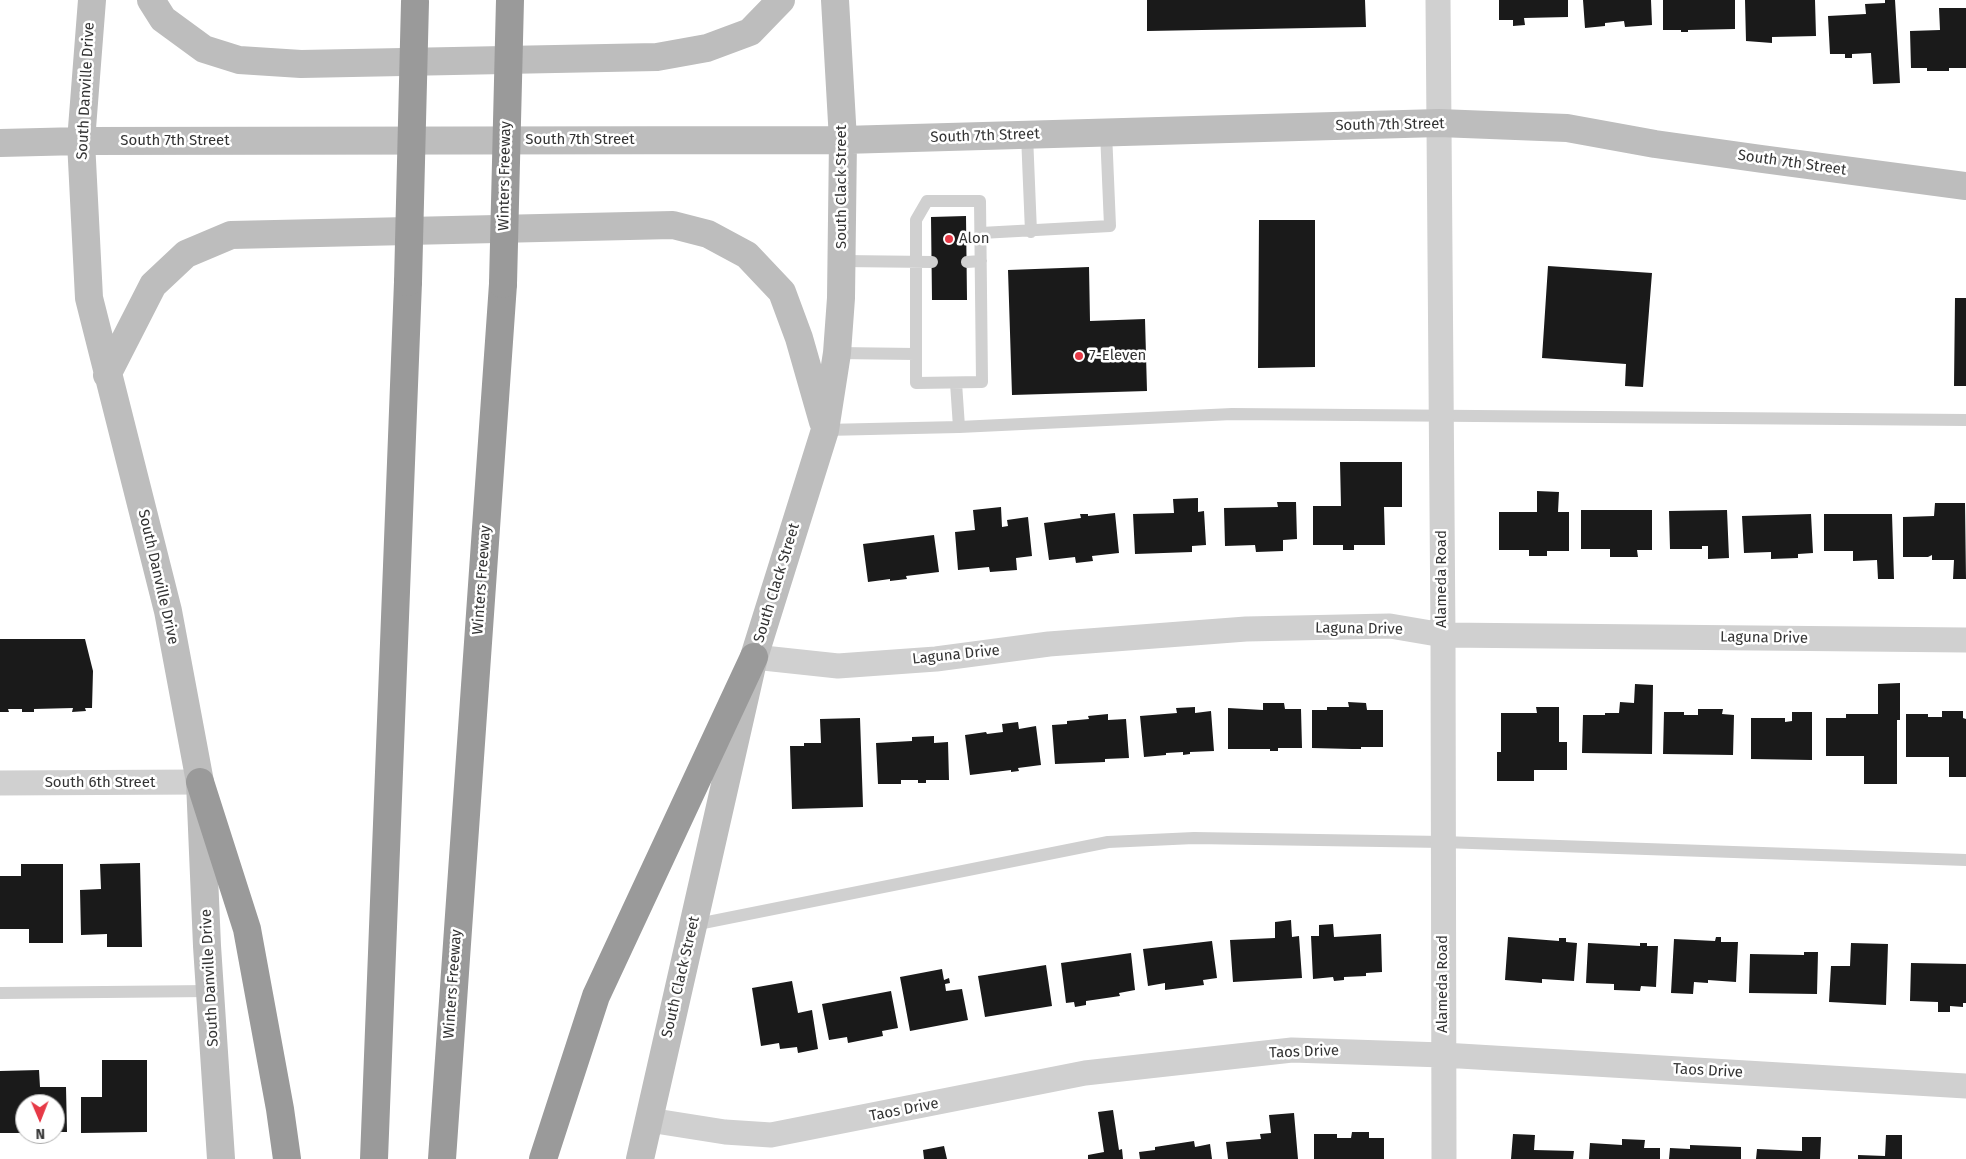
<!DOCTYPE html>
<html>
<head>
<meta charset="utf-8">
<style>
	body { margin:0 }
	#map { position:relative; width:1966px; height:1159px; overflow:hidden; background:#fff; font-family:"Fira Sans",sans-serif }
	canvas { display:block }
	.north { position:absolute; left:15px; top:1094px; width:50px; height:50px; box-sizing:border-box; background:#fff; border:1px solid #adadad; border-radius:50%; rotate:179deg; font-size:14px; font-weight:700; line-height:20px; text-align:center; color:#333 }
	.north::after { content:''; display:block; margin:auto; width:18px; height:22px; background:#e63946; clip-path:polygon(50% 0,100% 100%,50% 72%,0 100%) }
</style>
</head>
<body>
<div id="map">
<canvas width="1966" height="1159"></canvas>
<div class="north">N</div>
</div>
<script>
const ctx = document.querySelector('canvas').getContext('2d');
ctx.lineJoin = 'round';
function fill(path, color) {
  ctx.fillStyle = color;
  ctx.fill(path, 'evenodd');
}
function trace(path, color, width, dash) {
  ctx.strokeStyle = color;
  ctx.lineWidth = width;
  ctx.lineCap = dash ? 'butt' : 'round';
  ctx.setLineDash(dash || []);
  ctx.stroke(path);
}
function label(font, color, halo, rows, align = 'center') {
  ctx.font = font + ' "Fira Sans",sans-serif';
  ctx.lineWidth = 5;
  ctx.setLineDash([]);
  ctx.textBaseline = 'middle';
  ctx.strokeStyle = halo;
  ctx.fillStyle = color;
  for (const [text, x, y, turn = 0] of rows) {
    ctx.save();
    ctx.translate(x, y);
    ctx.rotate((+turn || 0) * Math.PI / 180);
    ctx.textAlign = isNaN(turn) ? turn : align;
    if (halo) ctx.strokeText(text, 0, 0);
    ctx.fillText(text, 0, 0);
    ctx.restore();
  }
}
const building = new Path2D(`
	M 1147,0 L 1365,0 L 1366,27 L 1147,31 Z
	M 1499,0 L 1568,0 L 1568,17 L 1524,18 L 1525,25 L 1513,26 L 1513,20 L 1499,20 Z
	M 1583,0 L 1651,0 L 1652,25 L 1625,27 L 1624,21 L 1605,23 L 1605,26 L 1585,28 Z
	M 1663,0 L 1735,0 L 1735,29 L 1688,30 L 1688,32 L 1681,32 L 1681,30 L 1663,30 Z
	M 1745,0 L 1815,0 L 1816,36 L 1772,37 L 1772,43 L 1746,41 Z
	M 1885,0 L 1895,0 L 1900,83 L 1873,84 L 1871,53 L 1852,54 L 1852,58 L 1845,58 L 1845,54 L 1830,54 L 1828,16 L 1866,14 L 1865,4 L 1885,3 Z
	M 1939,8 L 1966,8 L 1966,68 L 1949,68 L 1949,71 L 1927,71 L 1927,68 L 1911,68 L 1910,31 L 1940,30 Z
	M 966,216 L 967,300 L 932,300 L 931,217 Z
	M 1259,220 L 1315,220 L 1315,367 L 1258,368 Z
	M 1548,266 L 1652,273 L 1643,387 L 1625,386 L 1626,364 L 1542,358 Z
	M 1089,267 L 1090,321 L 1145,319 L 1147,391 L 1012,395 L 1008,270 Z
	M 1955,298 L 1966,298 L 1966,386 L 1954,386 Z
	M 1340,462 L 1402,462 L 1402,507 L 1384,507 L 1385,545 L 1354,545 L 1354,550 L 1343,550 L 1343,545 L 1313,545 L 1313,506 L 1341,506 Z
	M 1537,491 L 1559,492 L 1558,512 L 1569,512 L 1569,551 L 1547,551 L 1547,556 L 1529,556 L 1529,550 L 1499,550 L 1499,512 L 1537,512 Z
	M 1198,498 L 1198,512 L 1204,511 L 1206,545 L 1192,546 L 1192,552 L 1135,554 L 1133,514 L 1174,513 L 1173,499 Z
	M 1277,502 L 1296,502 L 1297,539 L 1283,540 L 1283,551 L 1256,552 L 1255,545 L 1225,546 L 1224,508 L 1278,507 Z
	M 1935,503 L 1965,503 L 1966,579 L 1953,579 L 1954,560 L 1932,560 L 1932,555 L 1928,557 L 1903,557 L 1903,517 L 1934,516 Z
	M 1001,507 L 1002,527 L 1008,526 L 1007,520 L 1028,517 L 1032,556 L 1016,558 L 1017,570 L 990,572 L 989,567 L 958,570 L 955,532 L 975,530 L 973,510 Z
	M 1581,510 L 1652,510 L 1652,550 L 1637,550 L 1638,557 L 1610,557 L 1610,549 L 1581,549 Z
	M 1727,510 L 1729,558 L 1708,559 L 1708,546 L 1702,546 L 1702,549 L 1670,549 L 1669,511 Z
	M 1115,513 L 1119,553 L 1092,556 L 1093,561 L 1076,563 L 1075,557 L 1049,560 L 1044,523 L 1081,518 L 1080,514 L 1088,514 L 1088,516 Z
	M 1811,514 L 1813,553 L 1798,554 L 1798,558 L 1771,559 L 1771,552 L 1744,553 L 1742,516 Z
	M 1824,514 L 1892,514 L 1894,579 L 1878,579 L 1877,560 L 1853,561 L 1853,551 L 1824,551 Z
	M 934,535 L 939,572 L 906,576 L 907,579 L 890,581 L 890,579 L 868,582 L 863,544 Z
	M 0,639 L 85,639 L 93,671 L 92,708 L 85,708 L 86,711 L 72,712 L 73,708 L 34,709 L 34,712 L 22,712 L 22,709 L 8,709 L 9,712 L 0,712 Z
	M 1900,683 L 1900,720 L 1897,720 L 1897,784 L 1864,784 L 1864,756 L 1826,756 L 1826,718 L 1846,718 L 1846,714 L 1878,714 L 1878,684 Z
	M 1635,684 L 1653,685 L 1652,754 L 1582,753 L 1583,715 L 1605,715 L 1605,713 L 1619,713 L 1620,702 L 1634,703 Z
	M 1348,702 L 1366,703 L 1367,710 L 1383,710 L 1383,747 L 1361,747 L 1361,749 L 1352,749 L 1312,748 L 1312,710 L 1327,710 L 1327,707 L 1349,707 Z
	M 1263,703 L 1284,703 L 1285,709 L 1301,709 L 1302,748 L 1278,748 L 1278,751 L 1270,751 L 1270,749 L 1228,749 L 1228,708 L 1263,710 Z
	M 1195,707 L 1195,713 L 1211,711 L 1214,751 L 1190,752 L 1190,754 L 1183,755 L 1183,752 L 1166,753 L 1166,755 L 1144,757 L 1140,716 L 1177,713 L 1176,708 Z
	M 1536,707 L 1559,707 L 1559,742 L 1567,742 L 1567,770 L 1534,770 L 1534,781 L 1497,781 L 1497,752 L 1501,752 L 1501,713 L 1537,713 Z
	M 1698,709 L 1723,709 L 1722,714 L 1734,715 L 1733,755 L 1663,754 L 1664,712 L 1684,712 L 1684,715 L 1698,715 Z
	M 1942,711 L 1963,711 L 1963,718 L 1966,719 L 1966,777 L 1949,777 L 1949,757 L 1906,757 L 1906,714 L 1928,714 L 1928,717 L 1942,717 Z
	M 1792,712 L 1812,712 L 1812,760 L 1751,759 L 1751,718 L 1785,718 L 1785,722 L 1792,721 Z
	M 1108,714 L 1108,720 L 1126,719 L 1129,758 L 1105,759 L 1105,762 L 1055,764 L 1052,725 L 1067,724 L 1067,721 L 1089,719 L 1088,716 Z
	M 860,718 L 863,807 L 792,809 L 790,746 L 804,746 L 804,743 L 821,743 L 820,719 Z
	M 1018,722 L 1019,729 L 1036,726 L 1041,765 L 1018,768 L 1019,771 L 1011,772 L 1011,770 L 970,775 L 965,735 L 986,732 L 987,734 L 1003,732 L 1002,724 Z
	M 934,736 L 934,743 L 948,742 L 949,780 L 926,780 L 926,783 L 918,783 L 918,780 L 901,780 L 901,784 L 878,784 L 876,743 L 912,741 L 912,737 Z
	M 140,863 L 142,947 L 107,947 L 107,934 L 81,935 L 80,890 L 101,889 L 100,864 Z
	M 21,864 L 63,864 L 63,943 L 29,943 L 29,929 L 0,929 L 0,876 L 21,876 Z
	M 1291,920 L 1292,937 L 1299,936 L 1302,978 L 1233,982 L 1230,940 L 1275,938 L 1275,922 Z
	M 1333,924 L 1334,937 L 1381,934 L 1382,972 L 1366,973 L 1366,976 L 1344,977 L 1344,980 L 1334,981 L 1333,977 L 1313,979 L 1311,936 L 1319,936 L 1319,925 Z
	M 1508,937 L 1559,941 L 1559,938 L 1566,938 L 1566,942 L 1577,943 L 1574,981 L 1542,979 L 1542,983 L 1505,980 Z
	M 1716,937 L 1721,937 L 1721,942 L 1738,942 L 1736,982 L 1708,980 L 1708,983 L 1694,982 L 1693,994 L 1671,993 L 1674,939 L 1715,941 Z
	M 1212,941 L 1217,978 L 1203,980 L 1204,985 L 1165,990 L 1165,983 L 1148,986 L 1143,949 Z
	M 1588,943 L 1640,946 L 1640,943 L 1647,943 L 1647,946 L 1658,946 L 1656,987 L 1641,986 L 1640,991 L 1614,990 L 1614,984 L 1586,983 Z
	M 1851,943 L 1888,944 L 1886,1005 L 1829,1002 L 1831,966 L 1850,966 Z
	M 1804,952 L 1818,952 L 1817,994 L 1749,993 L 1750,954 L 1804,955 Z
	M 1131,953 L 1135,990 L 1119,993 L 1120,996 L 1086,1001 L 1086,1005 L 1075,1007 L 1074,1002 L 1066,1003 L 1061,963 Z
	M 1911,963 L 1966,964 L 1966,1003 L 1963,1003 L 1963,1007 L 1950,1006 L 1950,1012 L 1938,1012 L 1938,1002 L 1910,1001 Z
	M 1046,965 L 1052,1006 L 985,1017 L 978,976 Z
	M 942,969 L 944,980 L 949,978 L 950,983 L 945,984 L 946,991 L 962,989 L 968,1020 L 910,1031 L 900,977 Z
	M 792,981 L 798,1013 L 812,1010 L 818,1049 L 798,1053 L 797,1047 L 780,1049 L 779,1043 L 761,1046 L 752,988 Z
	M 891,991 L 898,1028 L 882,1031 L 883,1036 L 848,1043 L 847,1037 L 829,1040 L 822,1004 Z
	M 102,1060 L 147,1060 L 147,1132 L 81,1133 L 81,1097 L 102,1097 Z
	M 39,1070 L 40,1087 L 66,1087 L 67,1132 L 55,1132 L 55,1104 L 25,1104 L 25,1133 L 0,1133 L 0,1071 Z
	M 1113,1110 L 1119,1150 L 1122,1149 L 1123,1159 L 1088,1159 L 1088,1155 L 1104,1152 L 1098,1112 Z
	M 1294,1113 L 1298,1159 L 1228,1159 L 1226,1142 L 1261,1139 L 1260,1134 L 1271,1133 L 1269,1115 Z
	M 1352,1132 L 1369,1132 L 1369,1138 L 1384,1138 L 1384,1159 L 1314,1159 L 1314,1134 L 1337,1134 L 1337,1138 L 1351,1138 Z
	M 1513,1134 L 1535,1135 L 1534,1150 L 1574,1151 L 1573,1159 L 1511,1159 Z
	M 1886,1135 L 1902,1135 L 1902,1159 L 1858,1159 L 1858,1155 L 1885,1156 Z
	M 1802,1137 L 1821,1137 L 1820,1159 L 1756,1159 L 1757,1149 L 1802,1151 Z
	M 1622,1139 L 1645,1140 L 1644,1148 L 1660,1148 L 1660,1159 L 1589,1159 L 1590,1143 L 1622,1145 Z
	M 1194,1141 L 1195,1147 L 1210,1144 L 1212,1159 L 1140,1159 L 1139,1152 L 1155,1150 L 1155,1147 Z
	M 1690,1145 L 1741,1147 L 1741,1159 L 1669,1159 L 1670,1148 L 1690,1149 Z
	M 944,1146 L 947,1159 L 924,1159 L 923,1150 Z`);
const service = new Path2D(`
	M 1027,135 L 1031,232
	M 981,233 L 1110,226 L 1106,132
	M 842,261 L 932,262
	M 967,262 L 981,261
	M 837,353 L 916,354 L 916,383 L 982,382 L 980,201 L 927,201 L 916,220 L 916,354
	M 956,383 L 959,427
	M 825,430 L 959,427 L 1232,414 L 1966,420
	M 693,925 L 1108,842 L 1194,838 L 1443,842 L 1966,860
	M 0,993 L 210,991`);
const minor = new Path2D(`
	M 1438,0 L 1443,635 L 1444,1159
	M 754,657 L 838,666 L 936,659 L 1049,644 L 1246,629 L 1390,626 L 1443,635 L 1966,640
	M 0,783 L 200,782
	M 649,1120 L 725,1132 L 771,1135 L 1085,1073 L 1292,1050 L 1443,1055 L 1966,1086`);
const secondary = new Path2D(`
	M 92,0 L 81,141 L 89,298 L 168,611 L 200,782 L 207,946 L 221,1159
	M 151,0 L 163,19 L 204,49 L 239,60 L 301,64 L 657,57 L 707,48 L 750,32 L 781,0
	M 0,143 L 81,141 L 843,140 L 1439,123 L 1567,128 L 1655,144 L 1762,159 L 1966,186
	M 107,375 L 153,285 L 186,254 L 231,235 L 673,225 L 708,234 L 747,255 L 782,292 L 799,338 L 823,422
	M 640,1159 L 754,657 L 825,430 L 837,353 L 841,298 L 843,140 L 835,0`);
const motorway = new Path2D(`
	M 200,782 L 247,929 L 280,1109 L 287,1159
	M 374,1159 L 408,282
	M 442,1159 L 503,284
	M 543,1159 L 596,996 L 754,657`);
const motorwayBridge = new Path2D(`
	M 408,282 L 415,2
	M 503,284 L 510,0`);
const markers = [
	[949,239,5,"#e63946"],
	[1079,356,5,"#e63946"]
];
const streetNames = [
	["South Danville Drive",86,91,-87],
	["South 7th Street",1390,125,-1],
	["South 7th Street",985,136,-2],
	["South 7th Street",580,140],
	["South 7th Street",175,141],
	["South 7th Street",1792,163,8],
	["Winters Freeway",505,176,-89],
	["South Clack Street",842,187,-90],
	["South Danville Drive",158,577,77],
	["Alameda Road",1442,579,-90],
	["Winters Freeway",482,580,-86],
	["South Clack Street",777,583,-73],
	["Laguna Drive",1359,629,1],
	["Laguna Drive",1764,638,1],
	["Laguna Drive",956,655,-6],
	["South 6th Street",100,783],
	["South Clack Street",681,977,-77],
	["South Danville Drive",210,978,-93],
	["Winters Freeway",453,984,-86],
	["Alameda Road",1443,984,-90],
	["Taos Drive",1304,1052,-2],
	["Taos Drive",1708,1071,3],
	["Taos Drive",904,1110,-11]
];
const poiNames = [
	["Alon",959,239],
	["7-Eleven",1089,356]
];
fill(building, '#1a1a1a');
trace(service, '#d0d0d0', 12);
trace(minor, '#d0d0d0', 25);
trace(secondary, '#bdbdbd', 28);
trace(motorway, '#9a9a9a', 28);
trace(motorwayBridge, '#9a9a9a', 28);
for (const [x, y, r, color] of markers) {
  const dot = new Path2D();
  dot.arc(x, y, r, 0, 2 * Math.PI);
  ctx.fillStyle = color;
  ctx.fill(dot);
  trace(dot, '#fff', 2);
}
label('15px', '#333', '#fff', streetNames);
label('15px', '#333', '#fff', poiNames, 'left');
</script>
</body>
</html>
